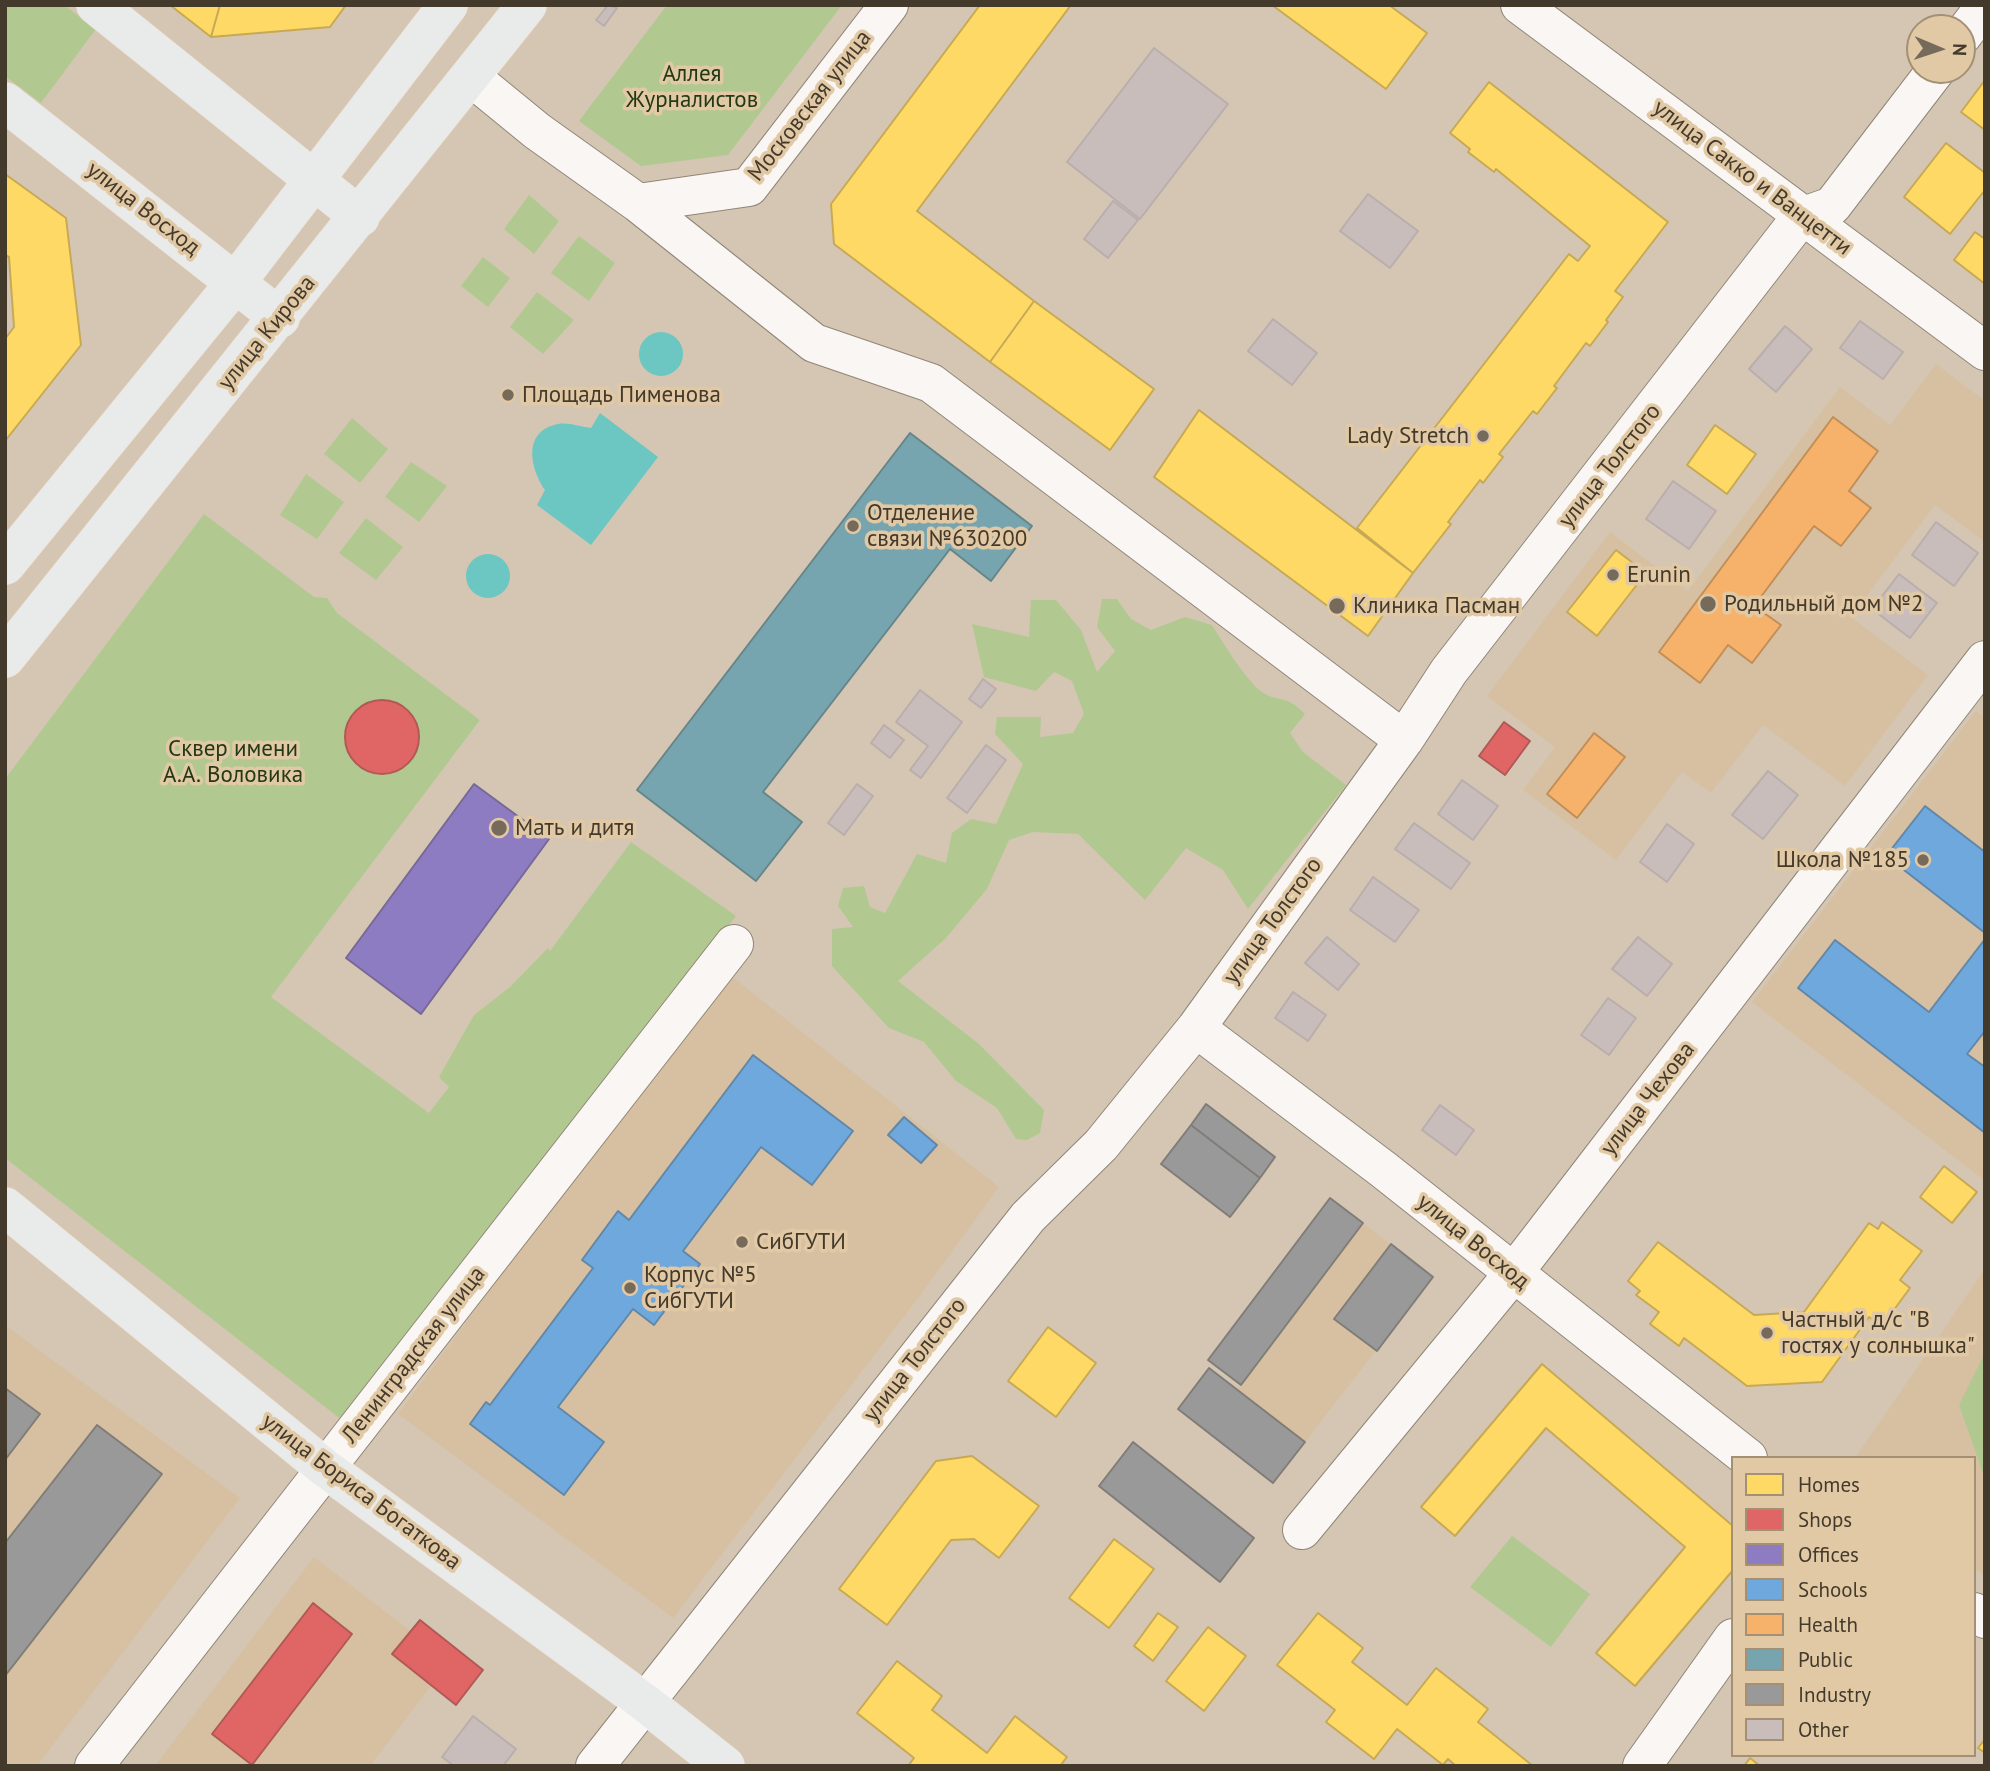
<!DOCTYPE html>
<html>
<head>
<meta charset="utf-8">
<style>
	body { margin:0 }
	#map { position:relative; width:1990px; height:1771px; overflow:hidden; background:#d4c6b3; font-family:"PT Sans",sans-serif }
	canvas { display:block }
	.frame { position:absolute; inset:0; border:7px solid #443a2c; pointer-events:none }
	.legend { position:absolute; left:1731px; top:1456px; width:245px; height:301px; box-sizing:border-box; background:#e2c9a5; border:2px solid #a39075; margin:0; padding:9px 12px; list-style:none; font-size:21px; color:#443a2c }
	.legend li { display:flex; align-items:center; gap:14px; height:35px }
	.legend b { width:35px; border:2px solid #a39075 }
	.north { position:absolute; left:1906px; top:14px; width:70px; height:70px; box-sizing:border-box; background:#e2c9a5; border:2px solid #a39075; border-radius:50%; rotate:92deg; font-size:19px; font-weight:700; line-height:28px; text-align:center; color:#443a2c }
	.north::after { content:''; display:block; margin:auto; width:24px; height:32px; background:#766b5b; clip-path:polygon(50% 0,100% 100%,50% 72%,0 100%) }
</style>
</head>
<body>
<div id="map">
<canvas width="1990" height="1771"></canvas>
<div class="frame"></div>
<ul class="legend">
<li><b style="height:19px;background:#ffd966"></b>Homes</li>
<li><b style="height:19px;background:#e06666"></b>Shops</li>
<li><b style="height:19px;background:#8e7cc3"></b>Offices</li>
<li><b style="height:19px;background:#6fa8dc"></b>Schools</li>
<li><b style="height:19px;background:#f6b26b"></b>Health</li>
<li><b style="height:19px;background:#76a5af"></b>Public</li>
<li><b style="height:19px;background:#999"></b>Industry</li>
<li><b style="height:19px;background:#c8bdbb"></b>Other</li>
</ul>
<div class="north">N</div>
</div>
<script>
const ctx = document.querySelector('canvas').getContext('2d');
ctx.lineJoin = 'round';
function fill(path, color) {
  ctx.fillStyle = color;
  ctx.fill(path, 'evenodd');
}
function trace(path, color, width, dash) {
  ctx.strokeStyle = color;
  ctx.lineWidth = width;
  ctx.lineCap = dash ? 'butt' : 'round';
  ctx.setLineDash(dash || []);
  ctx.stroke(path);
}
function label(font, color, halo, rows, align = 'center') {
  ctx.font = font + ' "PT Sans",sans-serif';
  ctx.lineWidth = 7;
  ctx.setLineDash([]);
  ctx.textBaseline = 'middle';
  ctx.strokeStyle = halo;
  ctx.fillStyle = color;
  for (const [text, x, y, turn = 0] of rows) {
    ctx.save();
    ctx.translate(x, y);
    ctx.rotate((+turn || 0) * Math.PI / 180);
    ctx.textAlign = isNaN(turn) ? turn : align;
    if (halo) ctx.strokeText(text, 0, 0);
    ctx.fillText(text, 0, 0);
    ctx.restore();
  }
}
const built = new Path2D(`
	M 1936,364 L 1985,401 L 1985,542 L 1935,505 L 1851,617 L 1928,675 L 1845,786 L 1763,725 L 1711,793 L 1682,772 L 1616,860 L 1523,790 L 1555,747 L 1487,696 L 1610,532 L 1688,591 L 1840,387 L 1890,425 Z
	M 1976,711 L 1985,718 L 1985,1181 L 1752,1002 Z
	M 726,972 L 999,1187 L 919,1297 L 673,1618 L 398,1414 Z
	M 1363,1223 L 1433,1277 L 1305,1442 L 1237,1389 Z
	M 1985,1269 L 1985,1576 L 1974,1568 L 1974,1458 L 1855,1458 Z
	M 5,1325 L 240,1498 L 37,1766 L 5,1766 Z
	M 314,1557 L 450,1661 L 370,1766 L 155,1766 Z`);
const green = new Path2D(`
	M 5,5 L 64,5 L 96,29 L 41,103 L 5,76 Z
	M 667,5 L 842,5 L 728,155 L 641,166 L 579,121 Z
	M 529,195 L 559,221 L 534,254 L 504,229 Z
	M 579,236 L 615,263 L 589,301 L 551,273 Z
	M 483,257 L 510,278 L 488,307 L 461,286 Z
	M 537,292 L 574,320 L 543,354 L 510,327 Z
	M 352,418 L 388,449 L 360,483 L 324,454 Z
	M 411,462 L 447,486 L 419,522 L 385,497 Z
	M 306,474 L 344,502 L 317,539 L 280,515 Z
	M 204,514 L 314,597 L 327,598 L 337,613 L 480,720 L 271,997 L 429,1113 L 449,1087 L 439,1077 L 474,1015 L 510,987 L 548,948 L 550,951 L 631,842 L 736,916 L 347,1424 L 5,1158 L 5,779 Z
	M 366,518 L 403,547 L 376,580 L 339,553 Z
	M 1102,599 L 1117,599 L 1131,619 L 1151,630 L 1185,617 L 1212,625 C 1222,641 1247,682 1262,692 C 1278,703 1285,693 1305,714 L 1290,733 L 1303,752 L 1346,785 L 1248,909 L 1223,870 L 1186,848 L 1145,900 L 1078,834 L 1033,832 L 1009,840 L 987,889 L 946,938 L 898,981 L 979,1044 L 1044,1110 L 1040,1133 L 1027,1140 L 1016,1139 L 997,1108 L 956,1081 L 924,1042 L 889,1028 L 832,966 L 832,929 L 853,927 L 838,906 L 843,888 L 864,886 L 870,907 L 885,913 L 917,854 L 946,863 L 952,833 L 971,819 L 996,824 L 1023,764 L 995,734 L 997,717 L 1041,717 L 1040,737 L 1073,733 L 1084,714 L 1072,681 L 1054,672 L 1036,691 L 984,677 L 972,624 L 1029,637 L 1031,600 L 1056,600 L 1081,630 L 1097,672 L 1115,651 L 1097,627 Z
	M 1985,1353 L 1985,1479 L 1959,1405 Z
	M 1512,1536 L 1590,1594 L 1551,1647 L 1470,1587 Z`);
const water = new Path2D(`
	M639 354a22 22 0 1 1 44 0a22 22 0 1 1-44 0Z
	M 600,413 L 658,457 L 591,545 L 537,505 L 545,490 C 530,468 522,431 558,424 C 568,422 582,427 591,428 Z
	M466 576a22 22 0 1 1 44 0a22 22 0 1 1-44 0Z`);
const homes = new Path2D(`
	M 170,5 L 220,5 L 211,37 Z
	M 220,5 L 346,5 L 330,27 L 211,37 Z
	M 980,5 L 1071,5 L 917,211 L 1034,301 L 990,362 L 834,244 L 831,204 Z
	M 1272,5 L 1389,5 L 1427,33 L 1386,89 Z
	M 1985,80 L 1985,130 L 1961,112 Z
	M 1489,82 L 1668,222 L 1615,291 L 1623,297 L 1606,320 L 1608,322 L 1590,346 L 1586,343 L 1554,386 L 1557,388 L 1537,414 L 1533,411 L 1499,454 L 1503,457 L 1483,483 L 1480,480 L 1448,522 L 1451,524 L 1413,573 L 1357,528 L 1569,254 L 1578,261 L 1590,246 L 1496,169 L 1494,172 L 1468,152 L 1470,149 L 1450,133 Z
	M 1946,143 L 1985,173 L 1985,190 L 1950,234 L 1904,197 Z
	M 5,174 L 66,218 L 81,345 L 5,441 L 5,339 L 14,327 L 9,257 L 5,255 Z
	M 1975,232 L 1985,239 L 1985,284 L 1954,260 Z
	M 1034,301 L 1154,389 L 1110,450 L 990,362 Z
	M 1199,410 L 1413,573 L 1368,636 L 1154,477 Z
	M 1715,425 L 1756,454 L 1727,494 L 1687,465 Z
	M 1616,550 L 1646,573 L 1597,636 L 1567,612 Z
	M 1944,1166 L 1977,1192 L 1952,1223 L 1920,1197 Z
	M 1882,1222 L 1922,1251 L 1900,1280 L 1910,1288 L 1882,1326 L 1869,1317 L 1822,1382 L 1747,1386 L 1684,1338 L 1679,1346 L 1650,1324 L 1659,1312 L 1636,1295 L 1640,1291 L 1628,1281 L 1658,1242 L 1754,1315 L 1804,1312 L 1869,1223 L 1878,1229 Z
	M 1048,1327 L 1096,1363 L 1056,1417 L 1008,1381 Z
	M 1542,1364 L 1733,1526 L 1733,1570 L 1635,1686 L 1596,1653 L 1685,1547 L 1546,1428 L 1455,1536 L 1421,1507 Z
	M 972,1456 L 1039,1506 L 999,1558 L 974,1539 L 951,1540 L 887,1625 L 839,1589 L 936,1461 Z
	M 1114,1539 L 1154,1569 L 1109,1628 L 1069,1598 Z
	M 1158,1613 L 1178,1627 L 1153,1661 L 1134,1646 Z
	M 1318,1613 L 1363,1648 L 1352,1662 L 1407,1705 L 1436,1668 L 1488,1709 L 1478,1722 L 1533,1766 L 1456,1766 L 1448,1759 L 1443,1765 L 1397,1729 L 1374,1759 L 1326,1722 L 1335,1710 L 1277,1665 Z
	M 1208,1627 L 1246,1656 L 1204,1711 L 1166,1681 Z
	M 897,1661 L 942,1696 L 932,1710 L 987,1753 L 1015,1716 L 1067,1757 L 1060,1766 L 908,1766 L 914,1758 L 857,1713 Z
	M 1985,1739 L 1985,1753 L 1978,1748 Z
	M 1750,1758 L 1760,1766 L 1744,1766 Z`);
const shops = new Path2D(`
	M345 737a37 37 0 1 1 74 0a37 37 0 1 1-74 0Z
	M 1504,722 L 1530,741 L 1505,775 L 1479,756 Z
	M 313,1603 L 352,1634 L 252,1765 L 212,1734 Z
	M 420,1620 L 483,1670 L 456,1705 L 392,1654 Z`);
const offices = new Path2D(`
	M 474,784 L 549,839 L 421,1014 L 346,958 Z`);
const schools = new Path2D(`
	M 1925,806 L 1985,852 L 1985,933 L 1886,856 Z
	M 1985,939 L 1985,1031 L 1967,1054 L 1985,1067 L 1985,1133 L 1798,988 L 1835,940 L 1929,1012 Z
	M 753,1055 L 853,1131 L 812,1185 L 761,1147 L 683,1251 L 700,1264 L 654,1325 L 633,1309 L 558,1407 L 604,1442 L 564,1495 L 470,1424 L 486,1402 L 490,1405 L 593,1268 L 582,1260 L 618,1211 L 629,1220 Z
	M 904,1117 L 937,1145 L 921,1163 L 888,1135 Z`);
const health = new Path2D(`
	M 1833,417 L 1878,451 L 1849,491 L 1871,508 L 1841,546 L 1814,526 L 1754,606 L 1781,625 L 1752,663 L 1728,645 L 1700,683 L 1659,652 Z
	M 1594,733 L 1625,757 L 1577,818 L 1547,794 Z`);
const public = new Path2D(`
	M 910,433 L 1032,526 L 991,581 L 950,549 L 763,792 L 802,822 L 756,881 L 637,790 Z`);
const industry = new Path2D(`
	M 1206,1104 L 1275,1157 L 1260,1178 L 1191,1125 Z
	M 1191,1125 L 1260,1178 L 1230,1217 L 1161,1164 Z
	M 1330,1198 L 1363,1223 L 1241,1385 L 1208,1360 Z
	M 1391,1244 L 1433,1277 L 1377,1351 L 1334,1319 Z
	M 1209,1368 L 1305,1442 L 1273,1483 L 1178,1409 Z
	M 5,1388 L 40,1414 L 5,1460 Z
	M 97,1425 L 162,1474 L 5,1676 L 5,1543 Z
	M 1133,1442 L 1254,1538 L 1220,1582 L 1099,1486 Z`);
const building = new Path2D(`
	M 608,5 L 617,8 L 604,26 L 596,20 Z
	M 1154,48 L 1228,104 L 1140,219 L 1067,162 Z
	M 1368,194 L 1418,231 L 1390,268 L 1340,231 Z
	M 1113,201 L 1138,220 L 1108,258 L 1084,239 Z
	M 1273,319 L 1317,353 L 1292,385 L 1248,351 Z
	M 1860,321 L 1903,352 L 1883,379 L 1840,348 Z
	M 1785,326 L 1812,349 L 1776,392 L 1749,369 Z
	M 1673,481 L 1716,511 L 1689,549 L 1646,519 Z
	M 1936,522 L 1978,553 L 1954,586 L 1912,555 Z
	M 1899,574 L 1937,603 L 1910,638 L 1872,609 Z
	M 983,679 L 996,689 L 981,708 L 969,699 Z
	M 920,690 L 962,722 L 921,778 L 910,770 L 928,746 L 896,722 Z
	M 884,725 L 904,740 L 890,758 L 871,743 Z
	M 986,745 L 1006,760 L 967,813 L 947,798 Z
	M 1768,771 L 1798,795 L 1763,839 L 1732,815 Z
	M 1462,780 L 1498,806 L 1473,840 L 1438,814 Z
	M 857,784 L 873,796 L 844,835 L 828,823 Z
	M 1414,823 L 1470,863 L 1451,889 L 1395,849 Z
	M 1667,824 L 1694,844 L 1667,882 L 1640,862 Z
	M 1373,877 L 1419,910 L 1395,942 L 1350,910 Z
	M 1327,937 L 1359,964 L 1338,990 L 1305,963 Z
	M 1638,937 L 1672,964 L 1647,996 L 1612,969 Z
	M 1293,992 L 1326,1015 L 1308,1041 L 1275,1018 Z
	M 1608,998 L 1636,1018 L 1609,1055 L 1581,1035 Z
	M 1440,1105 L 1474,1130 L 1456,1155 L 1422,1130 Z
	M 473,1716 L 516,1749 L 503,1766 L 454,1766 L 442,1757 Z`);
const minor = new Path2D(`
	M 1520,5 L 1985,351
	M 1962,36 L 1985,6
	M 471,77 L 537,131 L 638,203 L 814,343 L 931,383 L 1404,740
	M 638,203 L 749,187 L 889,5
	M 1196,1028 L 1384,1170 L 1748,1458
	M 1302,1530 L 1512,1275 L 1985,660
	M 1974,1612 L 1985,1619
	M 94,1766 L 734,944
	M 595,1766 L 1028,1217 L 1101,1145 L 1196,1028 L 1404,740 L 1449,671 L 1801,217 L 1832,206 L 1936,70
	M 1642,1766 L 1733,1638`);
const major = new Path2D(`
	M 96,5 L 360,217
	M 5,102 L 280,318
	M 5,565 L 236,282 L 448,5
	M 5,658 L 527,5
	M 5,1207 L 325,1468 L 644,1702 L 725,1766`);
const markers = [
	[508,395,7,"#766b5b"],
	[1483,436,7,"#766b5b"],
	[853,526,7,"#766b5b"],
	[1613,575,7,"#766b5b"],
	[1708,604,9,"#766b5b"],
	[1337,606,9,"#766b5b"],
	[499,828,9,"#766b5b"],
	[1923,860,7,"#766b5b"],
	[742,1242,7,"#766b5b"],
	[630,1288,7,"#766b5b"],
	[1767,1333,7,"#766b5b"]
];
const parkNames = [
	["Аллея",692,74],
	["Журналистов",692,100],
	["Cквер имени",233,749],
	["А.А. Воловика",233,775]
];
const streetNames = [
	["Московская улица",810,106,-52],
	["улица Сакко и Ванцетти",1752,178,37],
	["улица Восход",143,209,38],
	["улица Кирова",267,333,-51],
	["улица Толстого",1610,466,-52],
	["улица Толстого",1273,921,-54],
	["улица Чехова",1648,1099,-52],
	["улица Восход",1473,1242,39],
	["Ленинградская улица",414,1355,-52],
	["улица Толстого",915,1360,-52],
	["улица Бориса Богаткова",361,1492,37]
];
const poiNames = [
	["Площадь Пименова",522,395],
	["Lady Stretch",1469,436,"right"],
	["Отделение",867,513],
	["связи №630200",867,539],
	["Erunin",1627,575],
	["Родильный дом №2",1724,604],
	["Клиника Пасман",1353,606],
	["Мать и дитя",515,828],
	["Школа №185",1909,860,"right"],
	["СибГУТИ",756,1242],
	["Корпус №5",644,1275],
	["СибГУТИ",644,1301],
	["Частный д/c \"В",1781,1320],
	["гостях у солнышка\"",1781,1346]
];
fill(built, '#d7c0a1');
fill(green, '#b1c991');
fill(water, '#6cc6c1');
fill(homes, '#ffd966');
trace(homes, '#c7a955', 2);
fill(shops, '#e06666');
trace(shops, '#b15955', 2);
fill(offices, '#8e7cc3');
trace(offices, '#786896', 2);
fill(schools, '#6fa8dc');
trace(schools, '#6287a7', 2);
fill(health, '#f6b26b');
trace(health, '#c18e58', 2);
fill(public, '#76a5af');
trace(public, '#678588', 2);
fill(industry, '#999');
trace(industry, '#807c78', 2);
fill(building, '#c8bdbb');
trace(building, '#b9aeac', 2);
trace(minor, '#908677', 40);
trace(major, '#ece5dd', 40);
trace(minor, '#f9f6f4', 38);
trace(major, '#e9ebeb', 38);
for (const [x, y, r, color] of markers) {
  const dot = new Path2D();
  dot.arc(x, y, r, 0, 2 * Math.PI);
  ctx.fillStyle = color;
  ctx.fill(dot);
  trace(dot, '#e2c9a5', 2.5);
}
label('23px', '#223a14', '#e2c9a5', parkNames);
label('23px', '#443a2c', '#e2c9a5', streetNames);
label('23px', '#443a2c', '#e2c9a5', poiNames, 'left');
</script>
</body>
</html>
